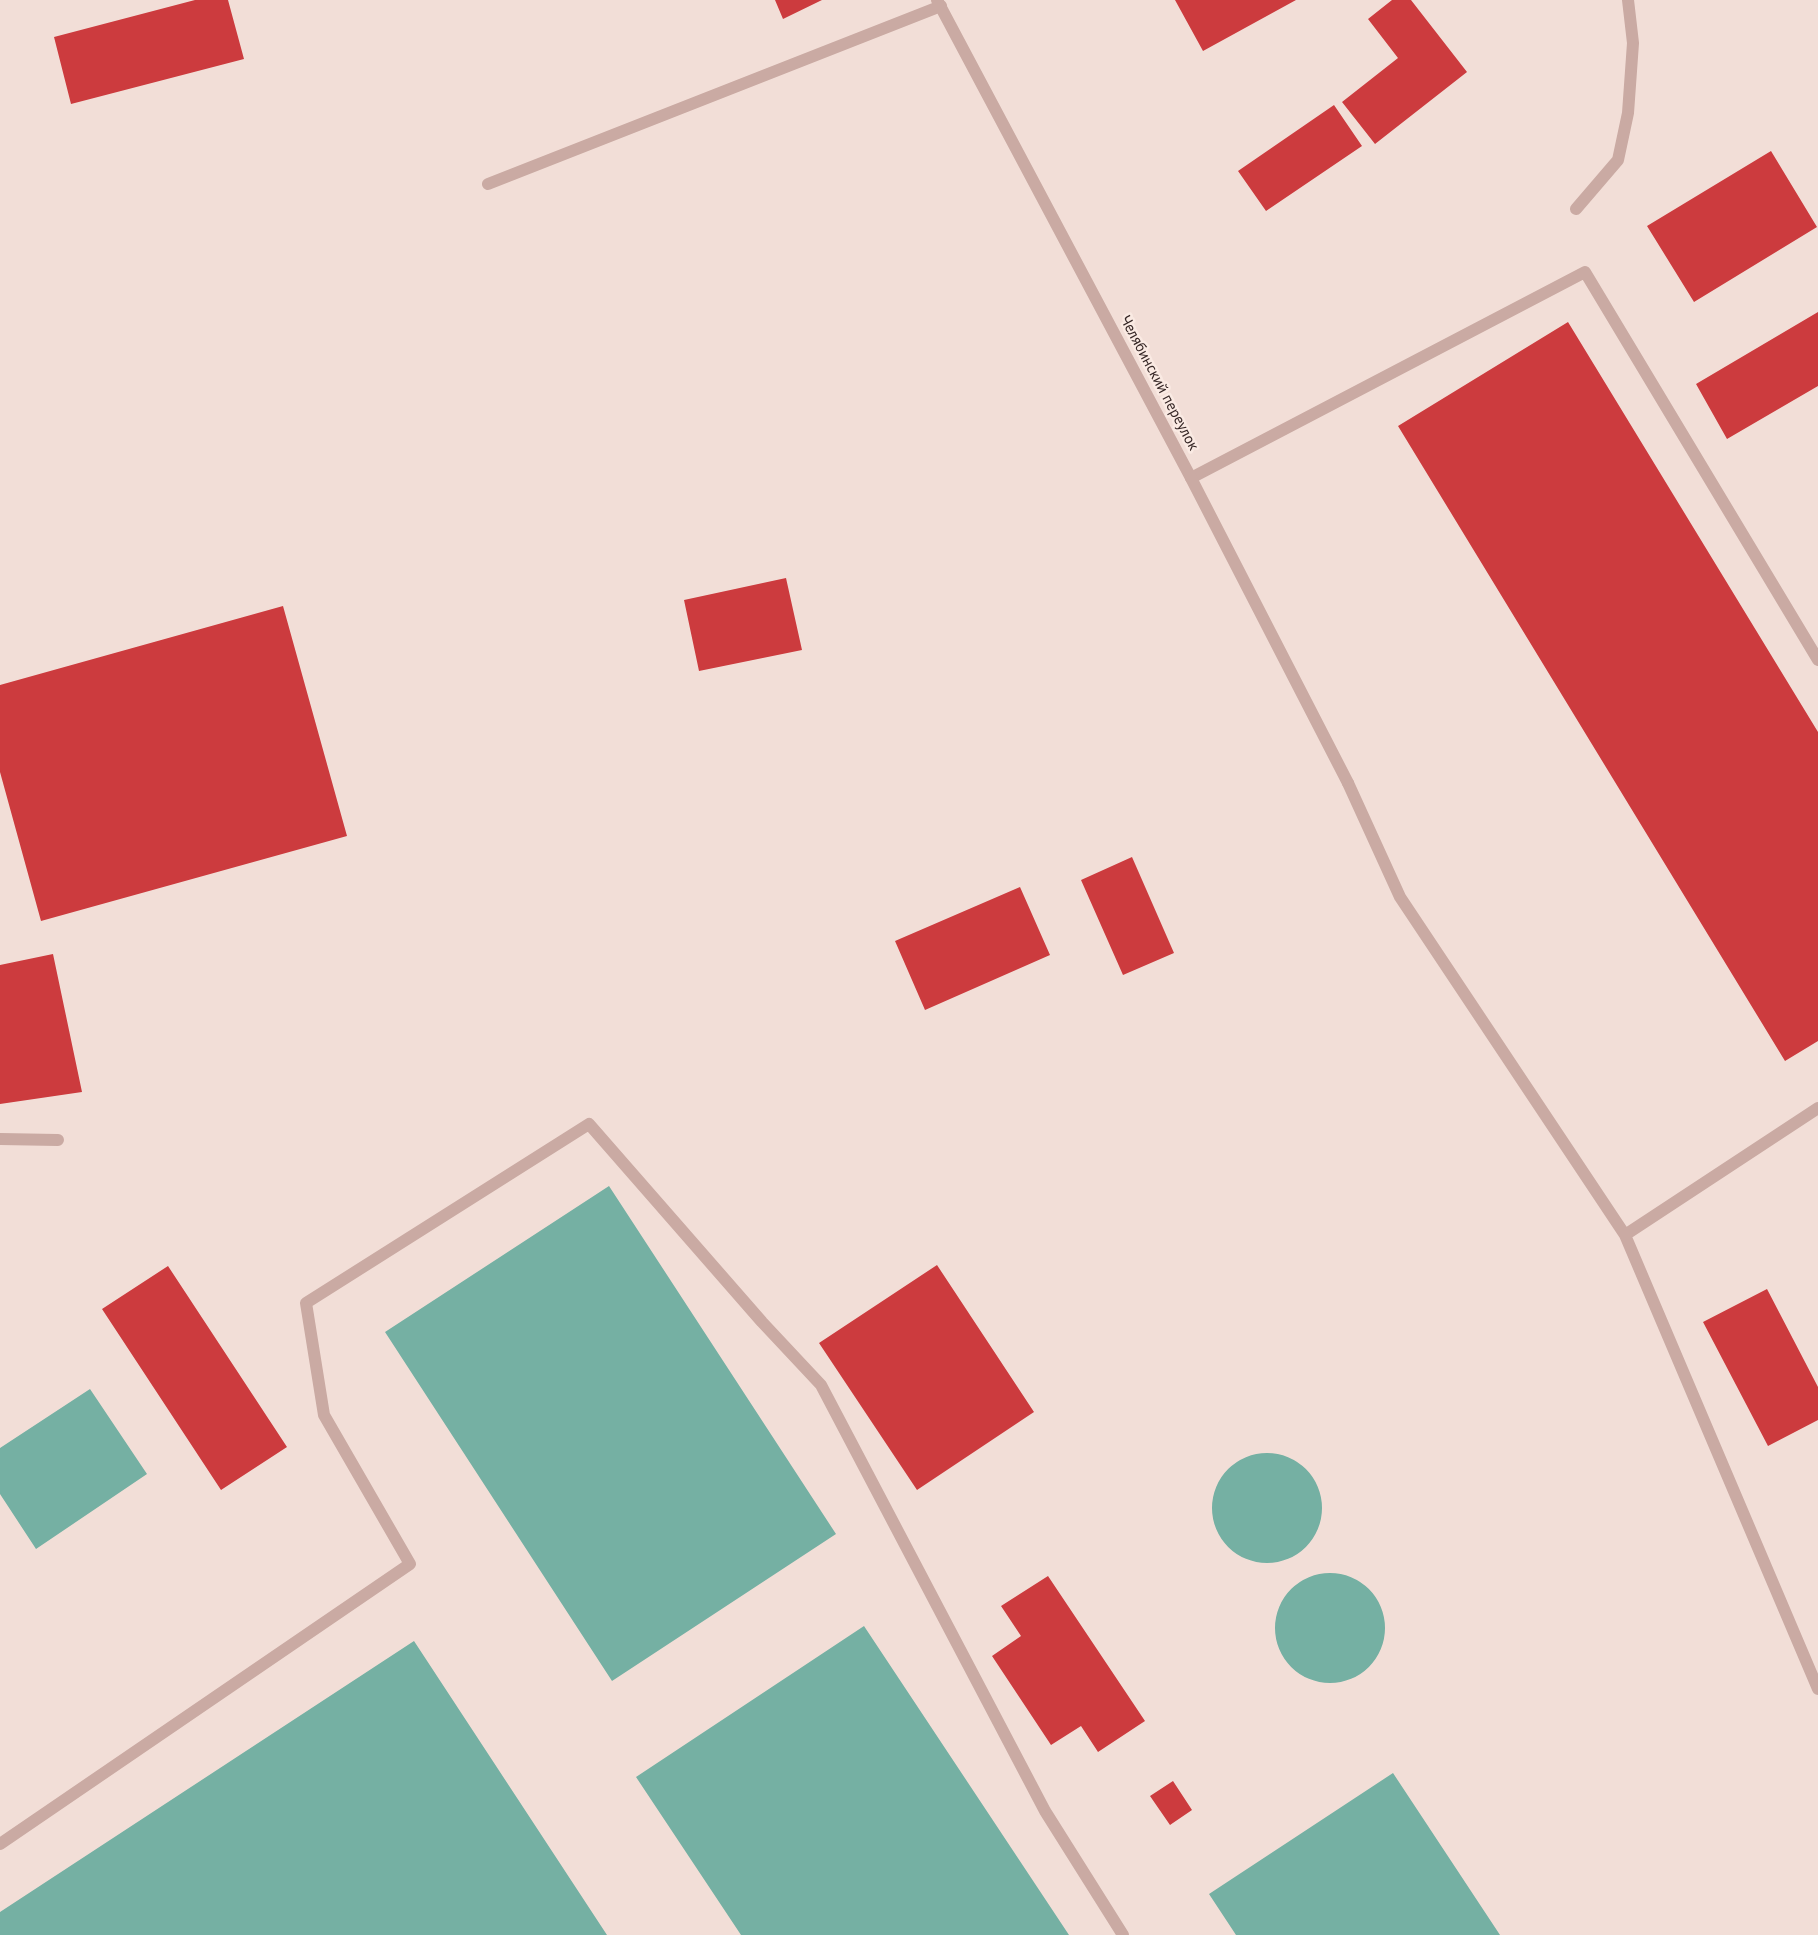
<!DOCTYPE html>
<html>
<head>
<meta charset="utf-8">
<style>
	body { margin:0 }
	canvas { display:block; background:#f2ded7 }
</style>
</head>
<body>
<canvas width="1818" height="1935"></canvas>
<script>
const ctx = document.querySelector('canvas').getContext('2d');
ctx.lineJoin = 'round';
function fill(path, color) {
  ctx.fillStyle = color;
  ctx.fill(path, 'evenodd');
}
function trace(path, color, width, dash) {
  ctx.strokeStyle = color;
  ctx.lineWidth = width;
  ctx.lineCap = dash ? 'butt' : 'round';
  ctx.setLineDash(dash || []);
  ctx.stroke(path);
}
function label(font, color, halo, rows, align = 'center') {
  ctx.font = font + ' "PT Sans",sans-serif';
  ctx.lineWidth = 5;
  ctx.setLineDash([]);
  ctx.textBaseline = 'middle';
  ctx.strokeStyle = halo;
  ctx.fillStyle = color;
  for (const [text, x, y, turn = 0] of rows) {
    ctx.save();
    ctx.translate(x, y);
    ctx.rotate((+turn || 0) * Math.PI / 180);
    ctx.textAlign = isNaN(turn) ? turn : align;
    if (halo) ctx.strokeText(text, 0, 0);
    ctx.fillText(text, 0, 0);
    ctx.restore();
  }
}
const water = new Path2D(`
	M 609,1186 L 836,1534 L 612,1681 L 385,1332 Z
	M 90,1389 L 147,1474 L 36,1549 L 0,1494 L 0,1448 Z
	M1212 1508a55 55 0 1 1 110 0a55 55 0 1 1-110 0Z
	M1275 1628a55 55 0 1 1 110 0a55 55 0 1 1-110 0Z
	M 864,1626 L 1069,1935 L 741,1935 L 636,1777 Z
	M 414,1641 L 607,1935 L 0,1935 L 0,1912 Z
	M 1393,1773 L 1500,1935 L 1236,1935 L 1209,1894 Z`);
const building = new Path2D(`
	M 195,0 L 228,0 L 244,59 L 71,104 L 54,37 Z
	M 775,0 L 822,0 L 783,19 Z
	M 1175,0 L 1296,0 L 1203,51 Z
	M 1392,0 L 1411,0 L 1467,72 L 1375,144 L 1342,102 L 1398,58 L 1368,19 Z
	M 1334,105 L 1362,146 L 1266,211 L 1238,171 Z
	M 1771,151 L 1817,227 L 1694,302 L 1647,226 Z
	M 1818,312 L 1818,386 L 1727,439 L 1696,384 Z
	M 1568,322 L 1818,732 L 1818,1041 L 1785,1061 L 1398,426 Z
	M 786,578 L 802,650 L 699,671 L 684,600 Z
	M 283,606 L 347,836 L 41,921 L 0,772 L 0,685 Z
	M 1132,857 L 1174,953 L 1123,975 L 1081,880 Z
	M 1020,887 L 1050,955 L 925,1010 L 895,941 Z
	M 53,954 L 82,1092 L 0,1104 L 0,965 Z
	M 937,1265 L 1034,1412 L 917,1490 L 819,1343 Z
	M 168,1266 L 287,1447 L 221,1490 L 102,1309 Z
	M 1767,1289 L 1818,1387 L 1818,1420 L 1768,1446 L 1703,1322 Z
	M 1048,1576 L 1145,1721 L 1098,1752 L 1081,1726 L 1051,1745 L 992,1656 L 1021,1636 L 1001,1606 Z
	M 1173,1781 L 1192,1810 L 1170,1825 L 1150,1796 Z`);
const service = new Path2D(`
	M 488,184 L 941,6
	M 1576,209 L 1618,160 L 1628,113 L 1633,43 L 1628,0
	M 1191,478 L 1585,272 L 1818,660
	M 1348,783 L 1400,897 L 1625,1235 L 1818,1689
	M 0,1139 L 58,1140
	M 1625,1235 L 1818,1108
	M 0,1844 L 410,1564 L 324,1415 L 306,1303 L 589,1124 L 762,1322 L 821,1385 L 1045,1811 L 1123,1935`);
const minor = new Path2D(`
	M 937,0 L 1191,478 L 1348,783`);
const streetNames = [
	["Челябинский переулок",1159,383,62]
];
fill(water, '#75b0a3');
fill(building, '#cc3b3e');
trace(service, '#caaaa3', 12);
trace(minor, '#caaaa3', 12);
label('15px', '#352625', '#faeae3', streetNames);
</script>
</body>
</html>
